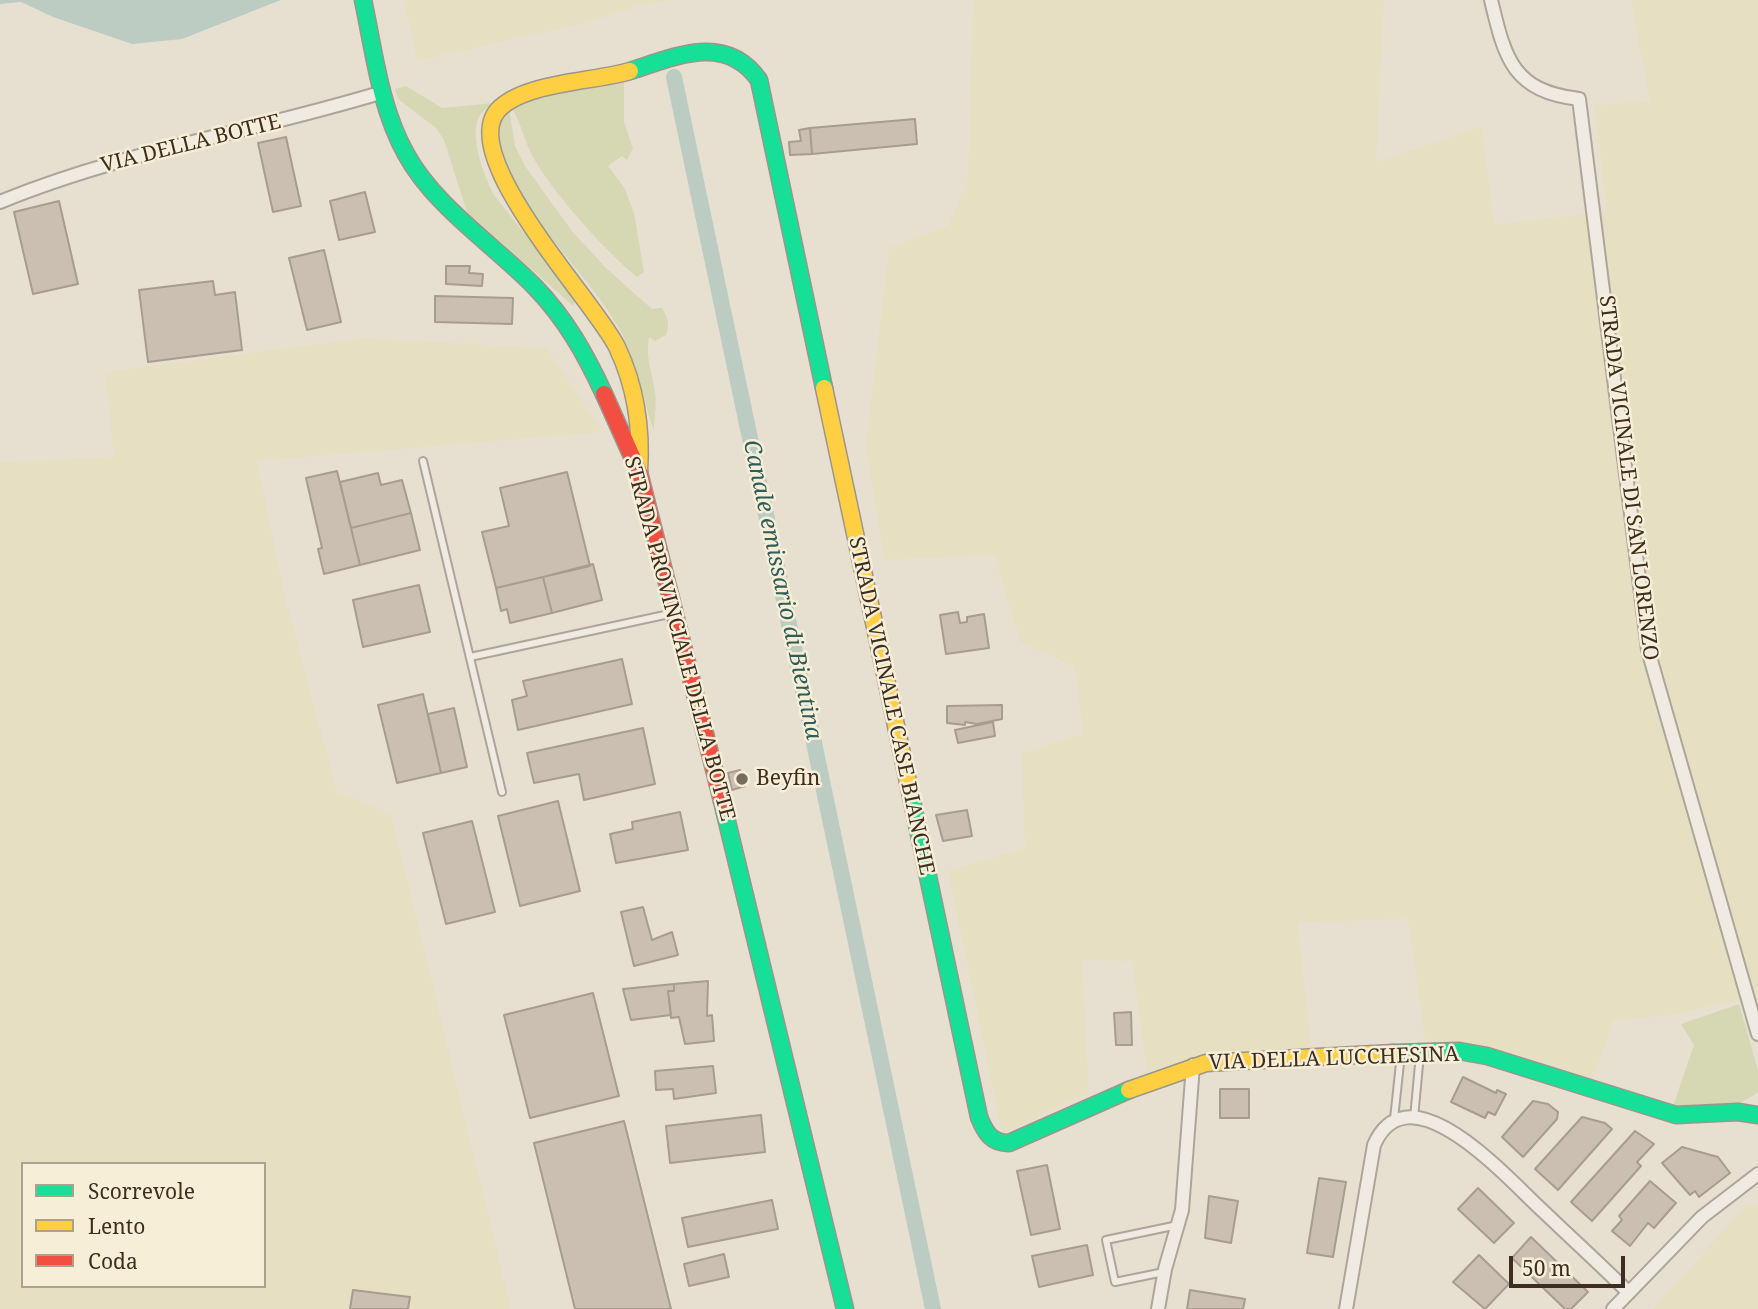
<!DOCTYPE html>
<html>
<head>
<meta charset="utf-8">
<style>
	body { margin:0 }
	#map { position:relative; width:1758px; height:1309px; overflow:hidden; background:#e7e0d1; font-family:"Noto Serif",serif }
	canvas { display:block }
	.legend { position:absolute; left:21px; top:1162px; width:245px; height:126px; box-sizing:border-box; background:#f7eed8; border:2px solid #ada18e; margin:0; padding:9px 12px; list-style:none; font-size:21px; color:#3d2e20 }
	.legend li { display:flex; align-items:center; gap:14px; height:35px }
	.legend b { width:35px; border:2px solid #ada18e }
	.scale { position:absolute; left:1509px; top:1256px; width:116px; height:32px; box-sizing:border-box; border:4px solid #3d2e20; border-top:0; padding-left:9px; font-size:21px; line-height:24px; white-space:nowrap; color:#3d2e20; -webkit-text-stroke:5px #f7eed8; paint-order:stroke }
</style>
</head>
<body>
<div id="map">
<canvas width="1758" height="1309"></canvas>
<ul class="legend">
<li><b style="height:9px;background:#16e098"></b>Scorrevole</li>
<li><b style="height:9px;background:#ffcf43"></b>Lento</li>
<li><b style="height:9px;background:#f24e42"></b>Coda</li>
</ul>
<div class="scale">50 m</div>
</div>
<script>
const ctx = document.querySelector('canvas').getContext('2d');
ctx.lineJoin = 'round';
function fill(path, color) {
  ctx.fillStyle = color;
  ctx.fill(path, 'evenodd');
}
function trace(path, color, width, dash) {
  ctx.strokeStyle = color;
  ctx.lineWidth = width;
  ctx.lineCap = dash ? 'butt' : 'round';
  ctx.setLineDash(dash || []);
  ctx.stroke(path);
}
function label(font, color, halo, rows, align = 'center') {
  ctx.font = font + ' "Noto Serif",serif';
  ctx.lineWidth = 5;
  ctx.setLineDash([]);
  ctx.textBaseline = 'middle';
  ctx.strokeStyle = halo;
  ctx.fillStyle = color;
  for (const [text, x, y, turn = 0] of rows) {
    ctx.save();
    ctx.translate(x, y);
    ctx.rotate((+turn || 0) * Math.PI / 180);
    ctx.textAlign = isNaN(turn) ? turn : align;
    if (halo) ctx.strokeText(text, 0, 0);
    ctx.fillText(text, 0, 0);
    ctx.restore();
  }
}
const farmland = new Path2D(`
	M 404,0 L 672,0 L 641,5 L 586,23 L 417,61 Z
	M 973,0 L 1384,0 L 1376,162 L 1482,126 L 1494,225 L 1607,211 L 1594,105 L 1650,102 L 1631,0 L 1758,0 L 1758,1002 L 1755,996 L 1673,1015 L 1614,1020 L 1593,1079 L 1493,1049 L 1425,1041 L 1408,919 L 1298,922 L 1311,1048 L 1223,1052 L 1147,1072 L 1132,961 L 1082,960 L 1089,1093 L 1002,1133 L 948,871 L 1025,848 L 1022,754 L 1083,733 L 1075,667 L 1020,641 L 994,555 L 884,560 L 866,444 L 889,248 L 949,225 L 968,178 Z
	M 364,338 L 547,348 L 603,432 L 257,461 L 284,593 L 337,792 L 391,813 L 511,1309 L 0,1309 L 0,462 L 114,457 L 105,372 ZM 23,1164 L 264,1164 L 264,1286 L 23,1286 Z
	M 1747,1204 L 1758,1204 L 1758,1309 L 1653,1309 Z`);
const green = new Path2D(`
	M 624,78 L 624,122 L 633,148 L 627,160 L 622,156 L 608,166 L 624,187 L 634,213 L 644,272 L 637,277 C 606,252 550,190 532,155 C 524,140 521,124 513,110 L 513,105 Z
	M 406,86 L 442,108 L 493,103 C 489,107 483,111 480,115 C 468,133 484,177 494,195 L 571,292 L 575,301 L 573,306 L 467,212 L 444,140 L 436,128 L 398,99 L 395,89 Z
	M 509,108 L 515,146 L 525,166 L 572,231 L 606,268 L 652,309 L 662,308 C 668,318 670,324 666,335 L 655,341 L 649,337 C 645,357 652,372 655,392 C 657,404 654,418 654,431 C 642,396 636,357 617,325 C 578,258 503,204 496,122 Z
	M 1739,1004 L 1758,1070 L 1758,1092 C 1734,1111 1702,1110 1673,1106 L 1694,1045 L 1681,1024 Z`);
const water = new Path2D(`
	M 0,0 L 281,0 L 182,39 L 132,44 L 53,17 L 21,2 L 0,4 Z`);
const canal = new Path2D(`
	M 674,77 L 933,1309`);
const building = new Path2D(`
	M 915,119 L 917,144 L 812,154 L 810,128 Z
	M 810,128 L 812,154 L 790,155 L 789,142 L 801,141 L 799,130 Z
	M 286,137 L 301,206 L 273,212 L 258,143 Z
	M 365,192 L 375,232 L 339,240 L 330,201 Z
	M 59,201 L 78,284 L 33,294 L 14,212 Z
	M 324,250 L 341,322 L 307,330 L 289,258 Z
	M 446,266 L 470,266 L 469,273 L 483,274 L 482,286 L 446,284 Z
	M 213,281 L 215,295 L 235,292 L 242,350 L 148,362 L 139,290 Z
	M 435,296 L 513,298 L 512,324 L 435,322 Z
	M 337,471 L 360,565 L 324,574 L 318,549 L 322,548 L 306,478 Z
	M 567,472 L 590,566 L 496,588 L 482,532 L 509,526 L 500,488 Z
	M 378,473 L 381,485 L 402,480 L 411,513 L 351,528 L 340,482 Z
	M 411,513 L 420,550 L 360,565 L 351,528 Z
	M 593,564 L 602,600 L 552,613 L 543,577 Z
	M 543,577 L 552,613 L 510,623 L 507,609 L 501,611 L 496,588 Z
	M 419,585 L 430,632 L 363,647 L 353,600 Z
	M 958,612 L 960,623 L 967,622 L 967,617 L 984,614 L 989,648 L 946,654 L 940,615 Z
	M 622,659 L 632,704 L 518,730 L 512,700 L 527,696 L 523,681 Z
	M 423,694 L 441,773 L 397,783 L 378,705 Z
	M 1002,705 L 1002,719 L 977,724 L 965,722 L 965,725 L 947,723 L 947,706 Z
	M 454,708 L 467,767 L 441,773 L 428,714 Z
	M 993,722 L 995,736 L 958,743 L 955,730 Z
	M 643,728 L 655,784 L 584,800 L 579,774 L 534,783 L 527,753 Z
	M 740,770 L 745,786 L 732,790 L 728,773 Z
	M 558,801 L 580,891 L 520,906 L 498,816 Z
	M 967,810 L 972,836 L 943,841 L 936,815 Z
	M 680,812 L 688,850 L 616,863 L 610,834 L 633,829 L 632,822 Z
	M 472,821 L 495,912 L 446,924 L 423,833 Z
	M 643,907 L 652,940 L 672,932 L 678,955 L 634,966 L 621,912 Z
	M 708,981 L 707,1016 L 712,1015 L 714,1041 L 685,1044 L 679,1017 L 671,1018 L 668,991 L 674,991 L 674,984 Z
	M 674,984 L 674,991 L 668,991 L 671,1015 L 631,1020 L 623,989 Z
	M 593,993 L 619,1096 L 530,1118 L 504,1015 Z
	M 1131,1012 L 1132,1045 L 1116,1045 L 1114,1013 Z
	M 713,1066 L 716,1093 L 674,1099 L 673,1089 L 656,1090 L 655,1071 Z
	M 1463,1077 L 1496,1093 L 1497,1090 L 1506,1094 L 1495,1115 L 1488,1112 L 1485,1118 L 1451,1102 Z
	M 1220,1089 L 1249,1089 L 1249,1118 L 1220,1118 Z
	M 1533,1101 L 1548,1104 L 1558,1112 L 1557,1119 L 1523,1157 L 1502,1137 Z
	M 761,1115 L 765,1152 L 670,1163 L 666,1126 Z
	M 1582,1117 L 1605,1123 L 1612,1129 L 1558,1190 L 1535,1169 Z
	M 624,1121 L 671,1309 L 575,1309 L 534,1143 Z
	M 1635,1131 L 1654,1144 L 1637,1162 L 1641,1166 L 1592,1221 L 1571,1202 Z
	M 1682,1147 L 1718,1157 L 1730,1173 L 1699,1197 L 1695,1191 L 1690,1195 L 1662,1163 Z
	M 1047,1165 L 1060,1229 L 1031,1235 L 1017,1171 Z
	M 1319,1178 L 1346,1182 L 1333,1257 L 1307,1253 Z
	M 1650,1181 L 1676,1203 L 1654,1228 L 1648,1223 L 1630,1246 L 1612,1231 L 1622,1220 L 1619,1216 Z
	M 1478,1188 L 1514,1223 L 1494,1243 L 1458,1209 Z
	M 1209,1196 L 1238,1201 L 1231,1243 L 1205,1238 Z
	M 772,1200 L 778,1229 L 688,1247 L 682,1218 Z
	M 1531,1237 L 1588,1292 L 1571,1309 L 1565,1309 L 1512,1258 Z
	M 1087,1245 L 1093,1275 L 1039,1287 L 1032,1256 Z
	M 724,1254 L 729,1277 L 689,1286 L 684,1264 Z
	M 1479,1255 L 1509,1284 L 1485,1309 L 1453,1282 Z
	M 353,1290 L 410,1297 L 408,1309 L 350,1309 Z
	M 1190,1290 L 1245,1299 L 1243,1309 L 1187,1309 Z`);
const lane = new Path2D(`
	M 423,461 L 502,792
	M 470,657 L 674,613
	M 1414,1118 L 1420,1054
	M 1394,1119 L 1401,1054
	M 1164,1272 L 1115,1282 L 1106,1240 L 1178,1225`);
const street = new Path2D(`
	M 1491,0 C 1505,58 1512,91 1579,99 L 1648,650 L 1758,1034
	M 0,202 C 124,151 256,131 383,92
	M 1158,1309 L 1165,1269 L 1182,1210 L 1193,1065
	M 1346,1309 L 1374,1145 C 1409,1065 1510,1181 1543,1211 C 1571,1238 1601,1265 1628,1292
	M 1613,1309 L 1702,1217 L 1758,1174`);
const fast = new Path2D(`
	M 363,0 C 374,51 380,108 406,154 C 435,207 493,244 535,287 C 566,319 586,355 604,394
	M 630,71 C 676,56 726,33 759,80 L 824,388
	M 908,782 L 979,1117 C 985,1132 991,1143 1009,1143 L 1129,1090
	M 722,801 L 845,1309
	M 1393,1053 L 1459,1051 L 1487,1056 L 1676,1115 L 1738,1112 L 1758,1115`);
const slow = new Path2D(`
	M 630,71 C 594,82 524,82 498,110 C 456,157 596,303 617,347 C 636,387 642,428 639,472
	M 824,388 L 908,782
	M 1129,1090 L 1206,1063 L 1393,1053`);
const jam = new Path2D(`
	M 604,394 L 639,472 L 722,801`);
const markers = [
	[742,779,7,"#786c5e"]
];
const streetNames = [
	["VIA DELLA BOTTE",191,144,-14],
	["STRADA VICINALE DI SAN LORENZO",1628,478,83],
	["STRADA PROVINCIALE DELLA BOTTE",679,639,75],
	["STRADA VICINALE CASE BIANCHE",891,706,78],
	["VIA DELLA LUCCHESINA",1334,1059,-2]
];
const poiNames = [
	["Beyfin",756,779]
];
const waterNames = [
	["Canale emissario di Bientina",782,590,78]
];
fill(farmland, '#e6dfc2');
fill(green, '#d6d7b3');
fill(water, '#bcccc2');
trace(canal, '#bcccc2', 16);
fill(building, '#cbbfb2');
trace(building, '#a89c90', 2);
trace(lane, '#ada599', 10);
trace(street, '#ada599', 16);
trace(fast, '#9c958a', 19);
trace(slow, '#9c958a', 19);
trace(jam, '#9c958a', 19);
trace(lane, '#efebe3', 6);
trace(street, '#efebe3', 12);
trace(fast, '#16e098', 16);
trace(slow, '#ffcf43', 16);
trace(jam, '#f24e42', 16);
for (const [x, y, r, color] of markers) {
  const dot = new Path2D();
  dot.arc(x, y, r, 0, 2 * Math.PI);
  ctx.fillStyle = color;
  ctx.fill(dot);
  trace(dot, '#f7eed8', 2.5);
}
label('21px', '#3d2e20', '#f7eed8', streetNames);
label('21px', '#3d2e20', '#f7eed8', poiNames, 'left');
label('italic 23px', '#2f5d5a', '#f7eed8', waterNames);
</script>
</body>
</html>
